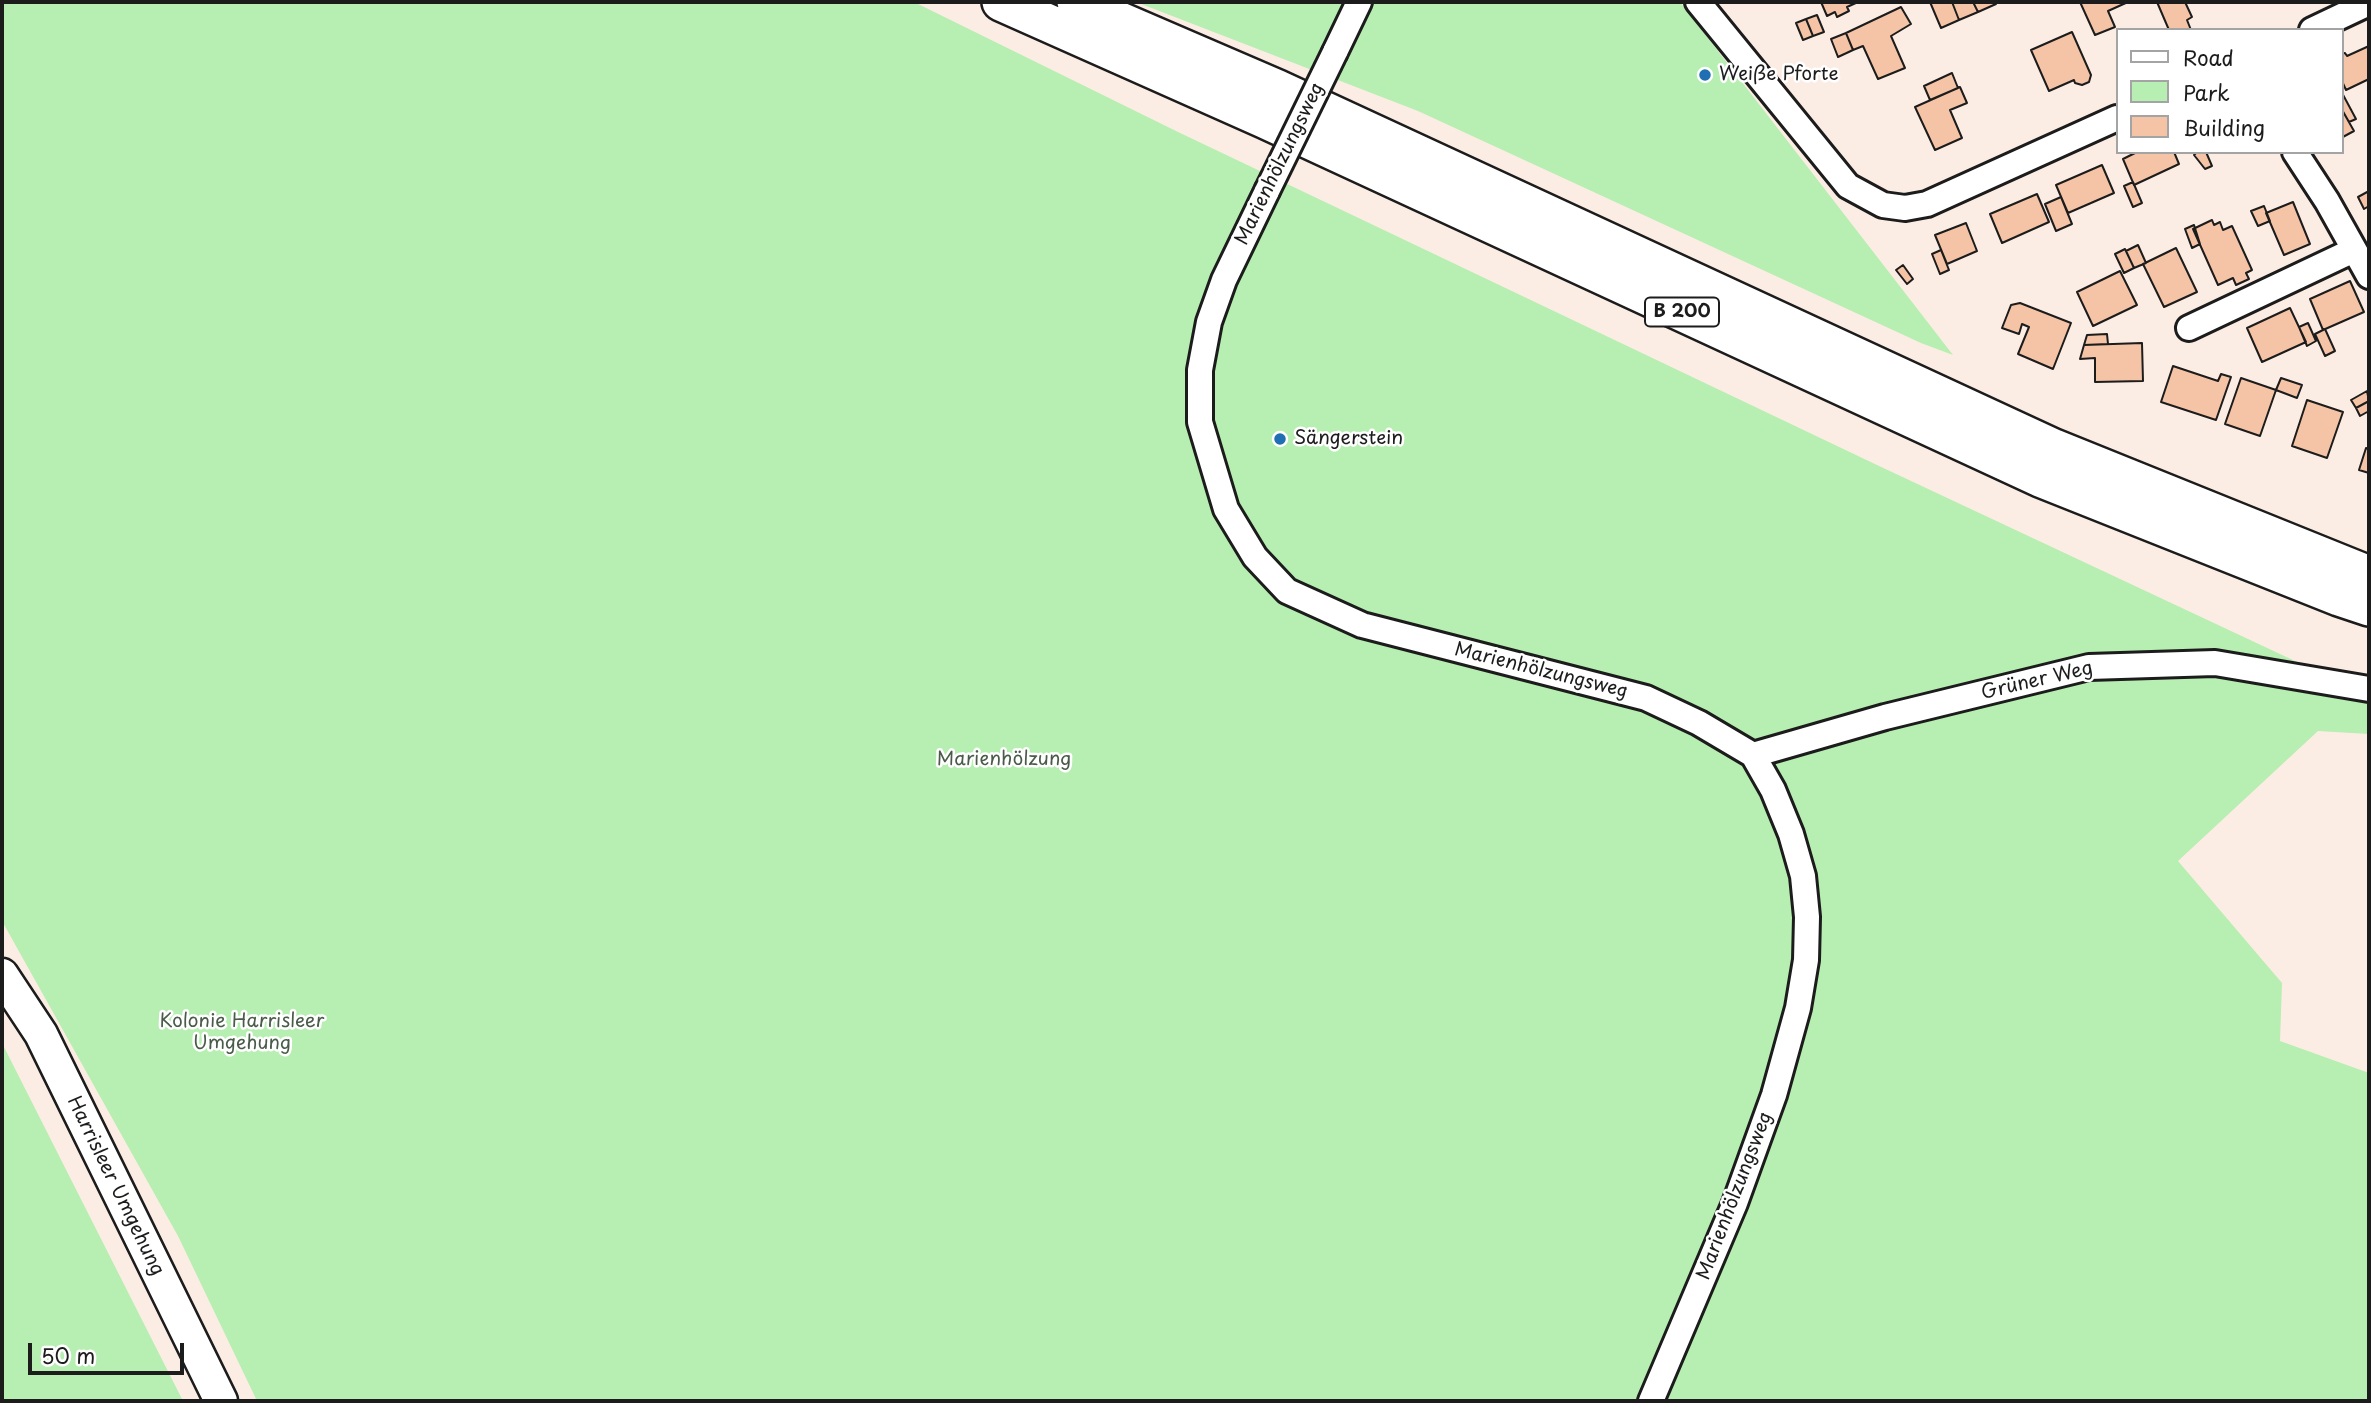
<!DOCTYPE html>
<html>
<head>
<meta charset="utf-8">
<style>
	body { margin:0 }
	#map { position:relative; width:2371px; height:1403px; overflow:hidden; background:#fcede4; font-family:"Playpen Sans",sans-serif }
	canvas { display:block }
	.frame { position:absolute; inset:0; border:4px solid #1c1c1c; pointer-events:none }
	.legend { position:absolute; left:2116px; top:28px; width:228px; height:126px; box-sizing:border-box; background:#fff; border:2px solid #a4a4a4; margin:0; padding:9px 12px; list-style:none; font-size:21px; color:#1c1c1c }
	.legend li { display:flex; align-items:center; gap:14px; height:35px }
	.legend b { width:35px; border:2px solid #a4a4a4 }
	.scale { position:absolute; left:28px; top:1343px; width:156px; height:32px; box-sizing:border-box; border:4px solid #1c1c1c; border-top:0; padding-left:9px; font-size:21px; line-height:24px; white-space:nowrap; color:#1c1c1c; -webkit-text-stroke:5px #fff; paint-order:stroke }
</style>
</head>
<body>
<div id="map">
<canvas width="2371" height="1403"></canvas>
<div class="frame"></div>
<ul class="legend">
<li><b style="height:9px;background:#fff"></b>Road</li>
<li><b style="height:19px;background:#b7eeb1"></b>Park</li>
<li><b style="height:19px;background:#f5c3a5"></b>Building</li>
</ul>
<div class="scale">50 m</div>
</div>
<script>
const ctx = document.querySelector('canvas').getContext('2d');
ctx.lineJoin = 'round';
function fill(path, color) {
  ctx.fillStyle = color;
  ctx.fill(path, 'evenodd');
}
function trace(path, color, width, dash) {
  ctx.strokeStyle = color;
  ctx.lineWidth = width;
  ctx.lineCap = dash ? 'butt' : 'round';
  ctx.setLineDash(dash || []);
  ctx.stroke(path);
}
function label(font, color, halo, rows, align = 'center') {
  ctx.font = font + ' "Playpen Sans",sans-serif';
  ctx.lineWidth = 5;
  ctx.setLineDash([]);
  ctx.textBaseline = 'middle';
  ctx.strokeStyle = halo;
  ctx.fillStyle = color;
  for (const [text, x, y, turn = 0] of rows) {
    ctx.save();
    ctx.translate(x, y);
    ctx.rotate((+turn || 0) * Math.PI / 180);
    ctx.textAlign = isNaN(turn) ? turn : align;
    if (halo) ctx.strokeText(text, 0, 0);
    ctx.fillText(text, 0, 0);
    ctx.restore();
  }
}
const green = new Path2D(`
	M 2,2 L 914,2 L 1176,131 L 1877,465 L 2312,669 L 2369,692 L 2369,734 L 2318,731 L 2178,861 L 2282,983 L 2280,1041 L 2369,1073 L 2369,1401 L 257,1401 L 178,1236 L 2,921 Z
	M 1136,2 L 1680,2 L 1953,355 L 1921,343 L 1418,111 Z
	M 2,1043 L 183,1401 L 2,1401 Z`);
const building = new Path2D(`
	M 1821,2 L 1858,2 L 1847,7 L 1849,11 L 1837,17 L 1835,12 L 1827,16 Z
	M 1930,2 L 1952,2 L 1959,20 L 1941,28 Z
	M 1952,2 L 1973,2 L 1978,12 L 1959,20 Z
	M 1973,2 L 1995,2 L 1996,4 L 1978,12 Z
	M 2080,2 L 2128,2 L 2108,11 L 2115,27 L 2095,35 Z
	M 2157,2 L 2185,2 L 2192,17 L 2187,20 L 2191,30 L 2169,30 Z
	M 1901,7 L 1911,24 L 1891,36 L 1905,68 L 1878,79 L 1863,46 L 1853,50 L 1846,33 Z
	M 1817,15 L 1824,32 L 1813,36 L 1806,19 Z
	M 1806,19 L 1813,36 L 1803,40 L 1796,23 Z
	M 2072,32 L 2091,75 L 2089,82 L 2082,85 L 2075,83 L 2074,80 L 2049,91 L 2031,50 Z
	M 1846,33 L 1853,50 L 1838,57 L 1831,39 Z
	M 2369,46 L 2369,79 L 2346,90 L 2341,79 L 2341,54 L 2345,53 L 2347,56 Z
	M 1952,73 L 1958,88 L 1930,100 L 1924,86 Z
	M 1960,87 L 1967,103 L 1950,110 L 1962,138 L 1935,150 L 1915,107 Z
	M 2341,91 L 2356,119 L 2349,122 L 2341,108 Z
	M 2341,108 L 2354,131 L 2341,138 Z
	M 2137,152 L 2174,152 L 2179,164 L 2134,185 L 2123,159 Z
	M 2197,152 L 2206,152 L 2212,166 L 2205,169 L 2194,155 Z
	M 2102,165 L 2114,193 L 2068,213 L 2056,185 Z
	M 2133,182 L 2142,203 L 2133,207 L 2124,186 Z
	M 2369,191 L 2369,206 L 2364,209 L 2358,197 Z
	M 2037,194 L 2049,222 L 2002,243 L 1990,214 Z
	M 2061,197 L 2072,224 L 2056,231 L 2045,204 Z
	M 2293,202 L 2310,244 L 2284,255 L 2266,213 Z
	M 2264,206 L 2270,221 L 2258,226 L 2251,211 Z
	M 2212,220 L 2214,225 L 2220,222 L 2223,230 L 2232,226 L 2252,270 L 2246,273 L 2249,279 L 2236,285 L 2233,278 L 2218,285 L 2193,229 Z
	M 1966,223 L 1977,251 L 1947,264 L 1935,235 Z
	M 2194,225 L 2200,244 L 2192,248 L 2185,229 Z
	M 2138,245 L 2146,263 L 2134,268 L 2126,251 Z
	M 2176,248 L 2197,292 L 2164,307 L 2143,264 Z
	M 2125,249 L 2134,268 L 2124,273 L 2115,254 Z
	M 1941,250 L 1949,270 L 1940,274 L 1932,254 Z
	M 1903,265 L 1913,279 L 1907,284 L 1896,270 Z
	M 2120,271 L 2137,305 L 2093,326 L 2077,292 Z
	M 2350,281 L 2364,312 L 2323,330 L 2310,299 Z
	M 2020,303 L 2071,323 L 2053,369 L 2018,354 L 2029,327 L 2022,324 L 2019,334 L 2002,328 L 2011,305 Z
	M 2290,308 L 2306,342 L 2262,362 L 2247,328 Z
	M 2308,323 L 2316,341 L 2307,346 L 2299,327 Z
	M 2325,329 L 2335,351 L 2325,356 L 2315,334 Z
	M 2107,334 L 2108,344 L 2084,345 L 2087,335 Z
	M 2142,343 L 2143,381 L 2095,382 L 2095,358 L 2080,359 L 2084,345 Z
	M 2173,366 L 2218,381 L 2221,374 L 2231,377 L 2216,420 L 2161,402 Z
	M 2241,378 L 2276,390 L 2260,436 L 2225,424 Z
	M 2281,378 L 2302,385 L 2297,398 L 2276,390 Z
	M 2367,391 L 2369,401 L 2356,408 L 2351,400 Z
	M 2307,400 L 2343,412 L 2327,458 L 2292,446 Z
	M 2369,401 L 2369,411 L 2360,416 L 2356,408 Z
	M 2366,448 L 2369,449 L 2369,473 L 2359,470 Z`);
const minor = new Path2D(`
	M 1698,2 L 1848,186 L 1883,205 L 1905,208 L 1927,204 L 2117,118
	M 2312,30 L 2369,3
	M 1335,52 L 1359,2
	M 2295,152 L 2327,201 L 2369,276
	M 1267,191 L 1224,280 L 1209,322 L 1200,370 L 1200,422 L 1226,509 L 1255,557 L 1287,591 L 1362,625 L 1646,698 L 1699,723 L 1753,755 L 1773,790 L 1791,834 L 1803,876 L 1807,917 L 1806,960 L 1798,1008 L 1774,1095 L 1735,1203 L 1651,1401
	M 2189,328 L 2354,250
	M 1753,755 L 1885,717 L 2089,667 L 2215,663 L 2369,689`);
const major = new Path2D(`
	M 2,975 L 41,1034 L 221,1401`);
const highway = new Path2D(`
	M 1001,2 L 1264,119 L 2040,478 L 2339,597 L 2369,607
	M 1076,2 L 1278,89 L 2054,448 L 2369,575`);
const minorBridge = new Path2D(`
	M 1267,191 L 1335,52`);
const markers = [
	[1705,75,7,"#1f6fb2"],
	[1280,439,7,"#1f6fb2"]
];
const shields = [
	[1682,312,74]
];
const shieldNames = [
	["B 200",1682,312]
];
const poiNames = [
	["Weiße Pforte",1719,75],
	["Sängerstein",1294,439]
];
const streetNames = [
	["Marienhölzungsweg",1280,164,-64],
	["Marienhölzungsweg",1541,671,14],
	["Grüner Weg",2037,681,-13],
	["Harrisleer Umgehung",115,1186,64],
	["Marienhölzungsweg",1735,1196,-69]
];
const parkNames = [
	["Marienhölzung",1004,760],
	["Kolonie Harrisleer",242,1022],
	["Umgehung",242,1044]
];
fill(green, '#b7eeb1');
fill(building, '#f5c3a5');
trace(building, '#1c1c1c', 2);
trace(minor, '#1c1c1c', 30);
trace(major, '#1c1c1c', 37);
trace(highway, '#1c1c1c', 42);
trace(minor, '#fff', 24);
trace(major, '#fff', 32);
trace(highway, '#fff', 37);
trace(minorBridge, '#1c1c1c', 30, []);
trace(minorBridge, '#fff', 24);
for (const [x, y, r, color] of markers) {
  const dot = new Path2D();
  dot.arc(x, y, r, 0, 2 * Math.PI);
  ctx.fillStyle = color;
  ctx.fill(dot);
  trace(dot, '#fff', 2.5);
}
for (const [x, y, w] of shields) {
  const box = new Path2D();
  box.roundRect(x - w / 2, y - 14.5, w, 29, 5);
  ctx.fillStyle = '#fff';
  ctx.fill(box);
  trace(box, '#1c1c1c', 2);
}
label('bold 18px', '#1c1c1c', null, shieldNames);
label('19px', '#1c1c1c', '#fff', poiNames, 'left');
label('19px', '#1c1c1c', '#fff', streetNames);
label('19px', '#4a5b49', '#fff', parkNames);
</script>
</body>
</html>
